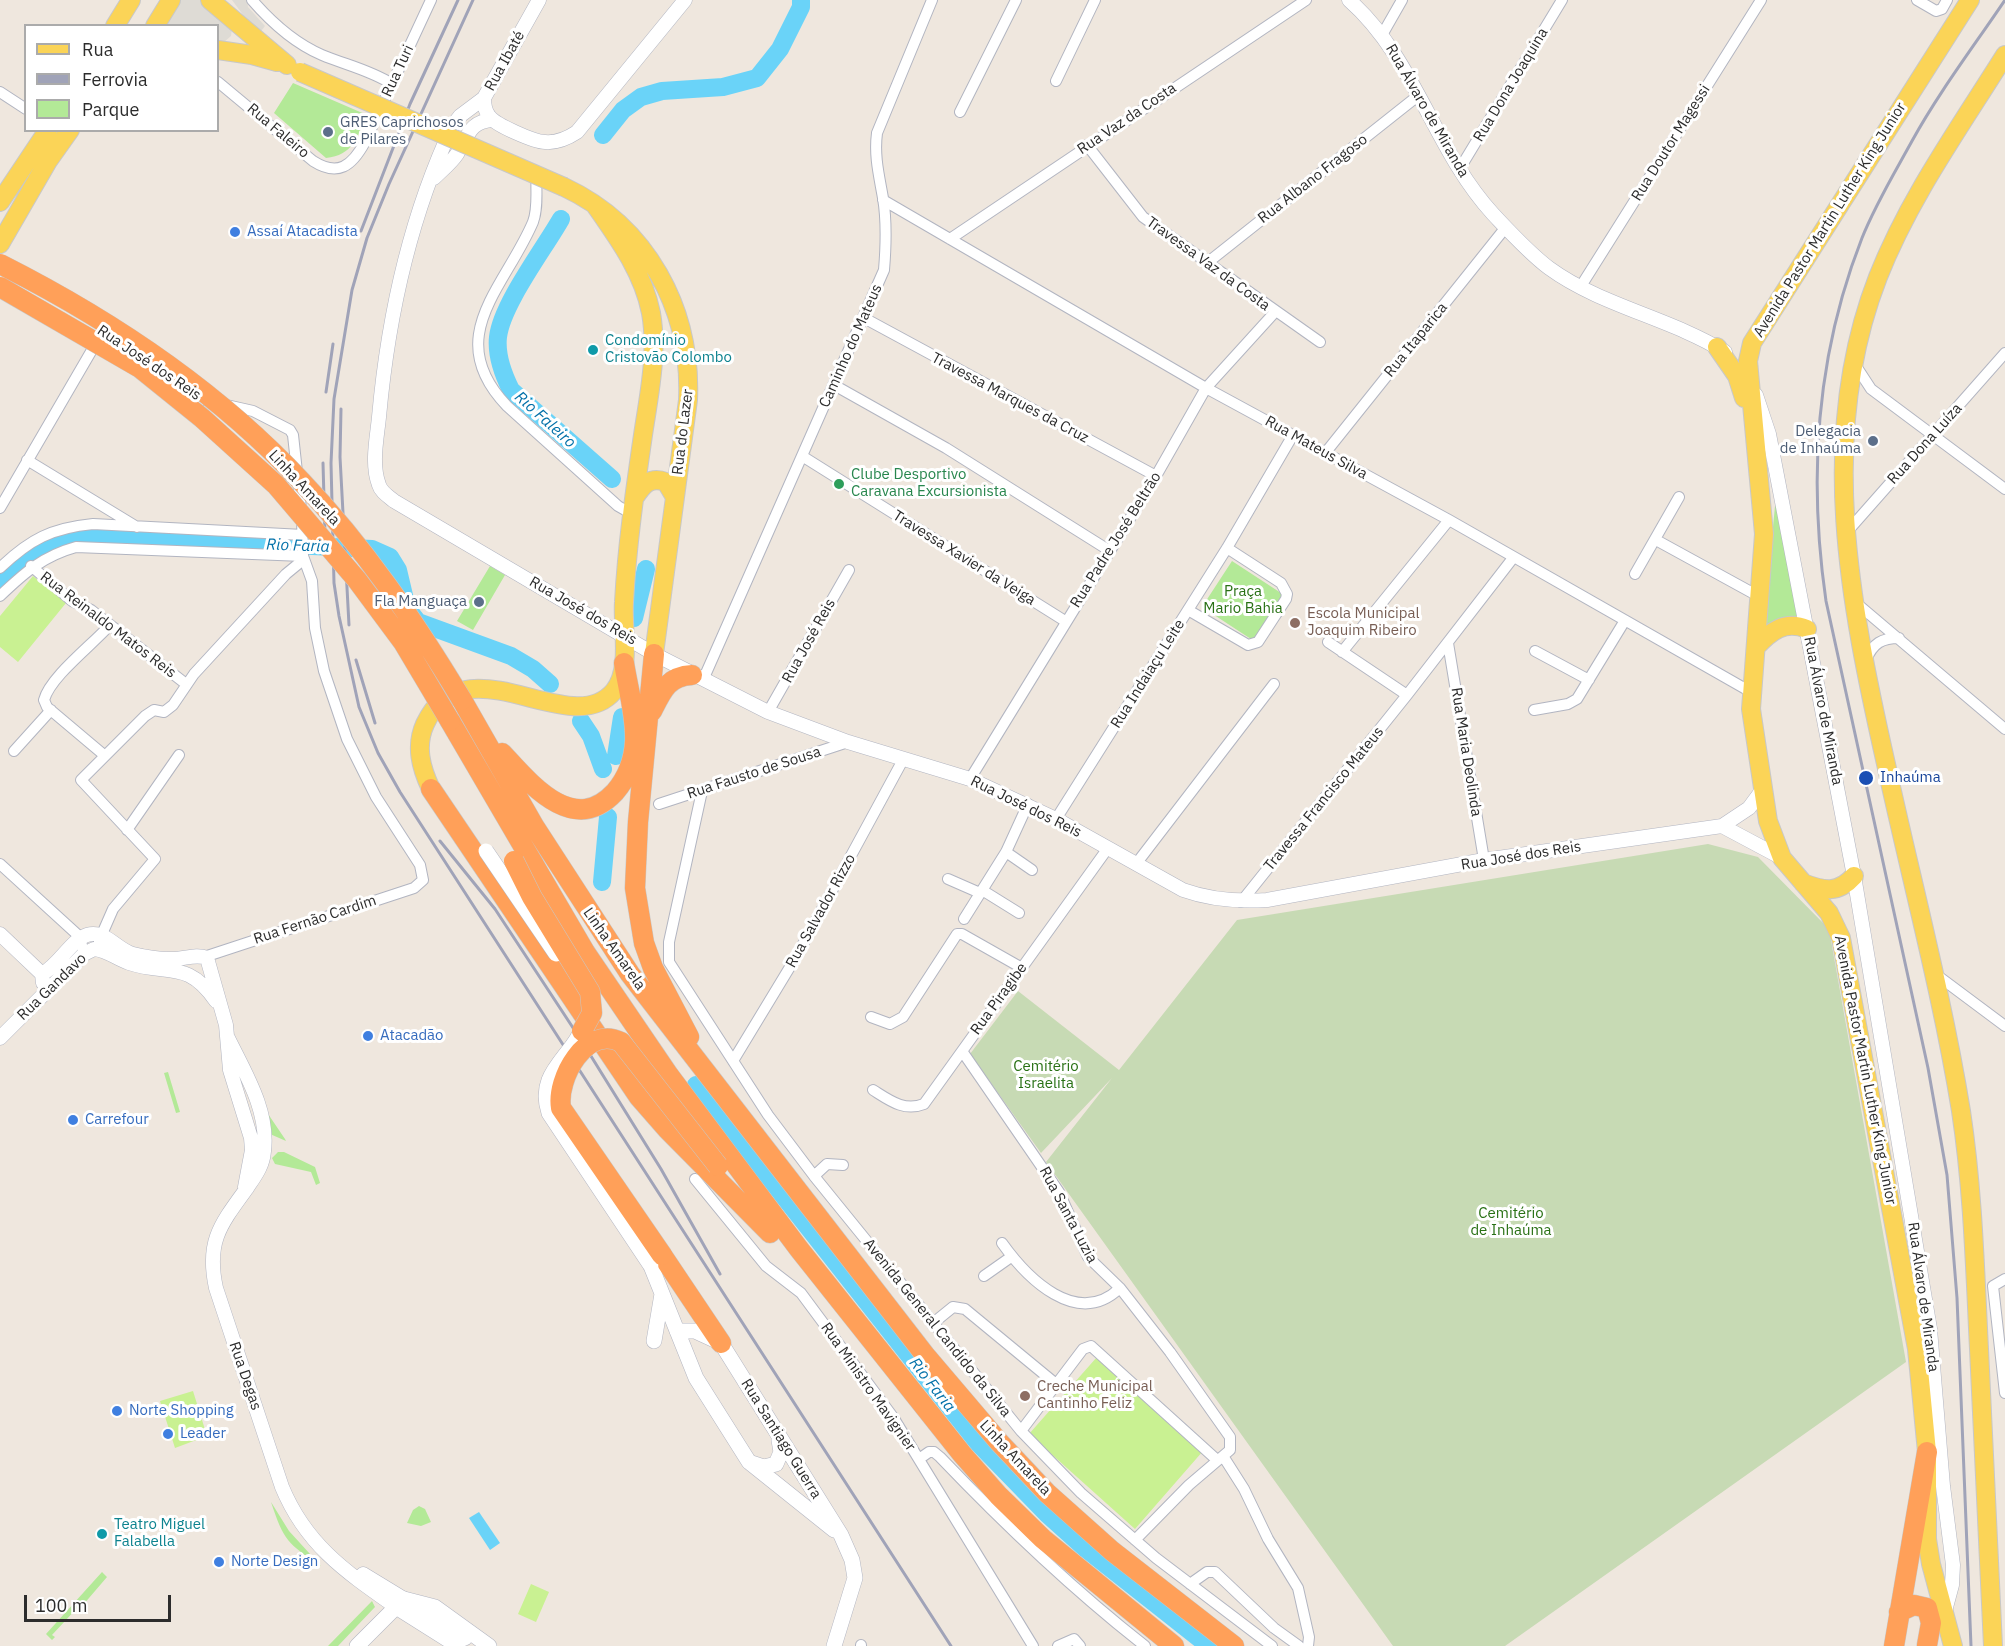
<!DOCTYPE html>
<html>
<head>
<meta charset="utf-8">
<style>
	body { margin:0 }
	#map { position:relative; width:2005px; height:1646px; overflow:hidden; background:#efe7de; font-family:"IBM Plex Sans",sans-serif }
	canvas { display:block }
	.legend { position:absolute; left:24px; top:24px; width:195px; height:108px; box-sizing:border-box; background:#fff; border:2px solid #ababab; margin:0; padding:8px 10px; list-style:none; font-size:18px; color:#2c2c2c }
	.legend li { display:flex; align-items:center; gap:12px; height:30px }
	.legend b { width:30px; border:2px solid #ababab }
	.scale { position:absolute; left:24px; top:1595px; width:147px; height:27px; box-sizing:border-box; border:3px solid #2c2c2c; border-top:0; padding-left:8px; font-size:18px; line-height:21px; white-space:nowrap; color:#2c2c2c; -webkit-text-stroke:4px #fff; paint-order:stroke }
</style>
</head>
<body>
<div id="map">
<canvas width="2005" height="1646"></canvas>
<ul class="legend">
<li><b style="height:8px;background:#fbd457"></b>Rua</li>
<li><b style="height:8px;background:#a0a3b8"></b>Ferrovia</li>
<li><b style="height:16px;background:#b3e997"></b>Parque</li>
</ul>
<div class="scale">100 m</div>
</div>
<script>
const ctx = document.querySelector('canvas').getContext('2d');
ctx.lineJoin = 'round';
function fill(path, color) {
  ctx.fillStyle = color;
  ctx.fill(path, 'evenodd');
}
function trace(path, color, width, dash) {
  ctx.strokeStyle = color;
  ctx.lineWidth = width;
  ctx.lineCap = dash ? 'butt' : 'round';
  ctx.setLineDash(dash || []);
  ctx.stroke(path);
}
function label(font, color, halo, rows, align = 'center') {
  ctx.font = font + ' "IBM Plex Sans",sans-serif';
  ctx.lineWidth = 6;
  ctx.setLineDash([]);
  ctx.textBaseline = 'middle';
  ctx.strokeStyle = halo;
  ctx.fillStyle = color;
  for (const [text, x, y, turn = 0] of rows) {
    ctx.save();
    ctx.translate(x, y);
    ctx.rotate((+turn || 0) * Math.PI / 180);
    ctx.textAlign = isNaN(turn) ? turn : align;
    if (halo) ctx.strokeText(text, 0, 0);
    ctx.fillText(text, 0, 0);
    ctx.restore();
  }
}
const green = new Path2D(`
	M 293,83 L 367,115 C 357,138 353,155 326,158 L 274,113 Z
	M 1776,496 L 1799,619 L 1763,629 Z
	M 1232,561 L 1284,595 L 1254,641 L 1202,607 Z
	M 490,566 L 505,575 L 473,630 L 457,621 Z
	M 168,1072 L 180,1112 L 176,1113 L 164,1073 Z
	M 264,1108 L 285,1139 L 286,1141 L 270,1134 Z
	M 278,1152 L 284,1152 L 315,1167 L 320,1183 L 316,1185 L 311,1172 L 275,1164 L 272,1158 Z
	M 271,1502 L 289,1531 L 321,1566 C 287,1543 284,1541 271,1502 Z
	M 419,1506 L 425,1509 L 431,1522 L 421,1526 L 407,1523 L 413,1510 Z
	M 102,1572 L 107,1577 L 83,1605 L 79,1601 L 75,1604 L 78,1607 L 52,1635 L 55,1637 L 52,1640 L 46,1634 Z
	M 372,1601 L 375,1607 L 338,1646 L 328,1646 Z`);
const cemetery = new Path2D(`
	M 1708,844 L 1758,857 L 1829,929 L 1906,1362 L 1505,1646 L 1393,1646 L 1046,1162 L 1112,1078 L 1041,1153 L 970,1054 L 1018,991 L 1119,1070 L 1237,920 Z`);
const pitch = new Path2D(`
	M 33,576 L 66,603 L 18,662 L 0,647 L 0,616 Z
	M 1097,1357 L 1203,1451 L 1135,1529 L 1029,1434 Z
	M 193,1391 L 207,1436 L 175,1448 L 160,1401 Z
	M 531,1584 L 549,1592 L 536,1622 L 518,1614 Z`);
const plaza = new Path2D(`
	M 179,0 L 204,0 L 232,28 L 231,36 L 224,42 L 218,42 L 218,26 L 163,26 Z
	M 232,0 L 247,0 L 248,7 L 265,26 L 258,35 Z`);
const water = new Path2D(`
	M 479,1512 L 500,1543 L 490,1550 L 469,1518 Z`);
const river = new Path2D(`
	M 603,135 L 623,110 L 641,97 L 662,91 L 723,87 L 757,78 L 780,49 L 801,7 L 801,0
	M 561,219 C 544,249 502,304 498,337 C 496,355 503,374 511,390 L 612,479
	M 0,581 C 32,552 52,537 97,535 L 372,549 L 390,557 L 398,570 L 407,608 L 418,622 L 511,656 L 533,669 L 550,684
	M 634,618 L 646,569
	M 581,721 L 591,736 L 603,769
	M 616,756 L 622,717
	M 602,882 L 608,817
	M 696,1085 L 978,1443 L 1047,1514 L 1086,1549 L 1209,1646`);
const minor = new Path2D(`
	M 252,0 C 272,23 294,43 322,55 C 346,65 370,70 392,84
	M 1917,0 L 1936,11 L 1942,9 L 1947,0
	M 1382,35 L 1402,0
	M 1056,81 L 1095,0
	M 218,82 L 313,161 C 338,177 352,166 365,142 L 431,0
	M 0,92 L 26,109
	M 960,112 L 1016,0
	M 1087,145 L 1143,217 L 1320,342
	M 1459,170 L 1562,0
	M 537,172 C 535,188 539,206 533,222 C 505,288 441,337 507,406 L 618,506 L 632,514
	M 883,200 L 1206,388 L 1449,520 L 1751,692
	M 950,239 L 1306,0
	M 1207,263 L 1419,95
	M 1581,286 L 1761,0
	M 864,318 L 1156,476
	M 1854,363 L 1871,389 L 2005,489
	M 155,368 L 191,395 L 204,400
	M 834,385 L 946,448 L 1110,551
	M 1326,452 L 1506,227
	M 802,456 L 1065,621
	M 27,460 L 137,527
	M 0,508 L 103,331
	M 1846,533 L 2005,353
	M 1656,540 L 1760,597
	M 31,566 L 72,601 L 91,610 L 186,684
	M 0,568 C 30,539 52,528 93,524 L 303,535
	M 1635,574 L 1679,497
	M 0,596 C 24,573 43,556 76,547 L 303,556
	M 1855,602 L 2005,729
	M 1188,610 L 1248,645 L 1258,642 L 1286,599 L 1287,594 L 1281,583 L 1227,548
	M 1328,642 L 1407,695
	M 1448,643 L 1484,860
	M 1535,651 L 1589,680
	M 1342,652 L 1449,520
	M 1866,660 C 1873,643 1882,638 1899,638
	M 703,680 L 884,270 C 886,246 887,222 883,198 C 879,175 874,156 877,133 L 932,0
	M 1534,710 L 1568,704 L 1577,699 L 1624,622
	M 768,712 L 849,570
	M 14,751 L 51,710
	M 104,755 L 47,707 L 44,700 C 50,677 92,645 109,626
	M 970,779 L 1156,476 L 1206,388 L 1275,312
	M 702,791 L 669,942 L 669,962 L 768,1115 L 814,1176 L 1021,1431 L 1081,1493 L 1156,1558 L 1272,1646
	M 659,804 L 848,742
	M 1056,819 L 1227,548 L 1293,435
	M 127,830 L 179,755
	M 1006,852 L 1032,870
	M 0,864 L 80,937 L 84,954
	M 1136,864 L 1274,684
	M 948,879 L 980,893
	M 982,890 L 1019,913
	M 1241,902 L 1407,695 L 1513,558
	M 964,919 L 1006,852 L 1028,804
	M 99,941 L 113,909 L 155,859 L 81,780 L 145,716 L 154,710 L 164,712 L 173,705 L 194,674 L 286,574 L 303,560
	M 204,957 L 414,888 L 423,880 L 420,865 L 376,797 L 347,739 L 324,671 L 315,628 L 312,581 L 303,556 L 302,518 L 293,435 L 290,430 L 253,411 L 222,404
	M 1934,973 L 2005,1026
	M 871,1017 L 890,1024 L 903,1017 L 957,934 L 962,934 L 1022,968
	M 962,1051 L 1059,1192 L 1088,1257 L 1120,1288 L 1170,1352 L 1230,1437 L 1230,1450 L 1189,1485 L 1135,1540
	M 733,1061 L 796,957 L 904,758
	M 873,1090 C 889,1100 904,1112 924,1104 L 1108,848
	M 814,1176 L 827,1164 L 843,1165
	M 695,1179 L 766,1266 L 801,1293 L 893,1417 L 1033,1646
	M 1002,1243 C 1027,1278 1077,1329 1120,1288
	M 984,1276 L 1011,1257
	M 2005,1279 L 1993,1286 L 2005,1393
	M 932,1324 L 953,1307 L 965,1309 L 1056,1384
	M 1021,1431 L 1083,1349 L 1091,1346 L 1217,1460
	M 1223,1456 L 1244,1489 L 1268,1539 L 1298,1588 L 1309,1637 L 1308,1646
	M 919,1459 L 929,1452 L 934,1452 L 940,1457 C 1005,1525 1071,1588 1145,1646
	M 1190,1584 L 1207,1572 L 1215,1572 L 1274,1628 L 1299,1646
	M 861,1645 L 861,1646
	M 1058,1646 L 1074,1639 L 1080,1646`);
const tertiary = new Path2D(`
	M 539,0 L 484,98 L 460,116 L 453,125 C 410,216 388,317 379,417 C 377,438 371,464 379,485 C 381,492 388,496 394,501 L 654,654 L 768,712 L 848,742 L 970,779 L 1056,819 L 1183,890 C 1211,900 1237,902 1267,900 L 1484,860 L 1722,826 L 1749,808 L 1763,789
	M 1349,0 C 1415,58 1434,150 1493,214 C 1510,232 1529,253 1549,268 C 1601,306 1670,318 1725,352
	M 484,98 C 484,105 485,111 489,116 C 495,125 535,142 545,142 C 557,143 568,138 577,132 L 685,0
	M 434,178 C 442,170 451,163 457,154 C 468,137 469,121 493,120
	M 1756,395 L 1769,434 L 1854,876 L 1930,1329 L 1943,1486 L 1953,1565 L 1952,1585 L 1945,1611
	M 1722,826 L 1782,858
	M 0,934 L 42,974 L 43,983
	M 42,974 C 59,965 71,940 87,935 C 105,929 117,950 133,954 C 145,957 158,959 170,959 C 183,960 195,953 207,958 L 226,1025 L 230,1070 L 251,1138 L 252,1150 L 245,1187
	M 0,1038 L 84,954 L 94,949 C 107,950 117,959 129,963 C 168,976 187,959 216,1001
	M 228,1038 C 245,1073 269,1111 264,1151 C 263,1166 255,1176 247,1188 C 220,1225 206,1242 216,1288 L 282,1487 C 306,1545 346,1572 396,1607
	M 363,1574 L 404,1599`);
const secondary = new Path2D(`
	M 651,1266 L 696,1378 L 749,1462 L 834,1530
	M 677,1331 L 695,1331 L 721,1343 L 841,1535 L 852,1560 L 855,1578 L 834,1646
	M 654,1341 L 662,1294
	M 749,1462 L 764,1467 L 776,1464 L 781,1452 L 779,1440
	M 404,1599 L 435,1607 L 489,1646
	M 412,1604 L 465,1638
	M 396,1607 L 458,1646
	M 357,1646 L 402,1601`);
const primary = new Path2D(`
	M 210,0 L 287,65
	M 115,26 L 131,0
	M 155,26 L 171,0
	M 218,50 L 252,55 L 277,62
	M 564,187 C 647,226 692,309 688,400 L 654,654
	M 0,202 L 48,130
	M 0,244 L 48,161 L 70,130
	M 1717,347 L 1737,376 L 1744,398
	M 635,497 C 643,485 650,476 666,482 L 675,497
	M 1756,647 C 1771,631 1785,620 1807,629
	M 431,789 C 421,768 415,746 425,724 C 465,638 571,743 614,691 C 632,669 622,628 624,602 C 627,546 635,490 643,435 C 649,395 658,353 651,313 C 643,272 618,238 595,205
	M 1803,883 C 1824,891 1838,894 1854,876
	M 1953,1646 L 1931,1564 L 1927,1539 L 1927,1452 L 1917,1349 L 1841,938 L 1829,913 L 1782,858 L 1768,821 L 1751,709 L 1764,534 L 1748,361 L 1752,343 L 1970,0
	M 1993,1646 C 1988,1547 1984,1448 1979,1349 C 1975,1269 1973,1190 1961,1111 C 1942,994 1911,879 1886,764 C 1850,604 1816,436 1878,277 C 1909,198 1960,127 2005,55`);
const motorway = new Path2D(`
	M 654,654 L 638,822 L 635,888 L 644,943 L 653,968 L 689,1037
	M 462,700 L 534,826 L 630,974 L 925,1355 L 999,1442 L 1047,1493 L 1112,1551 L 1234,1646
	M 652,711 C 662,691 668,676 692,675
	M 450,721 L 585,952 L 668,1074 L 799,1249 L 962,1454 L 998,1495 L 1043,1539 L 1174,1646
	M 502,753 C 530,783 573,837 615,792 C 627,778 634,760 635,741 C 636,716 628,688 624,663
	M 431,789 L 639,1097 L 667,1129 L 770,1233
	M 662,1255 L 721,1343
	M 1899,1612 L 1914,1605 L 1927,1608 L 1931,1623 L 1927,1645
	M 1894,1646 L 1927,1452`);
const rail = new Path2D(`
	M 473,0 L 389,184 L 367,238 L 352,290 L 334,399 L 331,463 L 334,583 L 339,616 L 359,707 L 378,753 L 400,792 L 951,1646
	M 361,231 L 410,104 L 458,0
	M 326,392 L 333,344
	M 341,409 L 340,457 L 349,625
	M 323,463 L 325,535
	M 356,660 L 375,723
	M 440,841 L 495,909 L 581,1040 L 661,1169 L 720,1274
	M 1971,1646 L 1957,1298 L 1947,1175 L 1928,1068 L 1826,601 C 1808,477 1816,355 1862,238 C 1875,205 1895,172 1912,141 C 1939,92 1974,46 2005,0`);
const secondaryBridge = new Path2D(`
	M 486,851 L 556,954
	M 585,1021 C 575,1057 535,1070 549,1113 L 651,1266`);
const primaryBridge = new Path2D(`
	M 300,72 L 564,187`);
const motorwayBridge = new Path2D(`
	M 0,264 C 109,319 217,391 301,481 C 364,547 415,622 462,700
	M 0,287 L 140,368 L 202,418 L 276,485 L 357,580 L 403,642 L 450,721
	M 514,861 L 532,897 L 590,992 L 592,1013 L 582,1031
	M 662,1255 L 561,1108 C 556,1079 586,1024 621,1042 L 718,1166`);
const markers = [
	[328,132,6,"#5c6f8a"],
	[235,232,6,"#3f7fe0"],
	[593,350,6,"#0f9aa8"],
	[1873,441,6,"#5c6f8a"],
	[839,484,6,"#2e9e5b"],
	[479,602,6,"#5c6f8a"],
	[1295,623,6,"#8d6e63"],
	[1866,778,8,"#1a4fb4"],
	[368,1036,6,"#3f7fe0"],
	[73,1120,6,"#3f7fe0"],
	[1025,1396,6,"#8d6e63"],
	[117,1411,6,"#3f7fe0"],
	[168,1434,6,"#3f7fe0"],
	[102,1534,6,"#0f9aa8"],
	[219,1562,6,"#3f7fe0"]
];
const streetNames = [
	["Rua Ibaté",505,61,-61],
	["Rua Turi",398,71,-65],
	["Rua Dona Joaquina",1511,85,-59],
	["Rua Álvaro de Miranda",1427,111,60],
	["Rua Vaz da Costa",1127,119,-34],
	["Rua Faleiro",278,131,40],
	["Rua Doutor Magessi",1671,143,-58],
	["Rua Albano Fragoso",1313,179,-38],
	["Avenida Pastor Martin Luther King Junior",1830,220,-58],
	["Travessa Vaz da Costa",1208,264,36],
	["Rua Itaparica",1416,340,-51],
	["Caminho do Mateus",851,346,-66],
	["Rua José dos Reis",149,363,34],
	["Travessa Marques da Cruz",1010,398,28],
	["Rua do Lazer",683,432,-83],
	["Rua Dona Luíza",1925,444,-48],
	["Rua Mateus Silva",1316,448,29],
	["Linha Amarela",304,488,47],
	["Rua Padre José Beltrão",1116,540,-58],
	["Travessa Xavier da Veiga",964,558,32],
	["Rua José dos Reis",583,611,30],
	["Rua Reinaldo Matos Reis",108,625,37],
	["Rua José Reis",809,641,-61],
	["Rua Indaiaçu Leite",1148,674,-58],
	["Rua Álvaro de Miranda",1823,711,79],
	["Rua Maria Deolinda",1466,752,81],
	["Rua Fausto de Sousa",754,773,-18],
	["Travessa Francisco Mateus",1324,799,-51],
	["Rua José dos Reis",1026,807,26],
	["Rua José dos Reis",1521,856,-9],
	["Rua Salvador Rizzo",821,911,-61],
	["Rua Fernão Cardim",315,920,-18],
	["Linha Amarela",614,949,55],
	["Rua Gandavo",52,987,-44],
	["Rua Piragibe",999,999,-54],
	["Avenida Pastor Martin Luther King Junior",1865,1070,79],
	["Rua Santa Luzia",1068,1215,62],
	["Rua Álvaro de Miranda",1923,1297,82],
	["Avenida General Candido da Silva",937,1328,51],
	["Rua Degas",245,1376,71],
	["Rua Ministro Mavignier",868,1387,55],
	["Rua Santiago Guerra",781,1439,58],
	["Linha Amarela",1015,1458,47]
];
const serviceNames = [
	["GRES Caprichosos",340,123,"left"],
	["de Pilares",340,140,"left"],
	["Delegacia",1861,432],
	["de Inhaúma",1861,449],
	["Fla Manguaça",467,602]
];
const shopNames = [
	["Assaí Atacadista",247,232],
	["Atacadão",380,1036],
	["Carrefour",85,1120],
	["Norte Shopping",129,1411],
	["Leader",180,1434],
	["Norte Design",231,1562]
];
const cultureNames = [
	["Condomínio",605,341],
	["Cristovão Colombo",605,358],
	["Teatro Miguel",114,1525],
	["Falabella",114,1542]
];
const leisureNames = [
	["Clube Desportivo",851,475],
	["Caravana Excursionista",851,492]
];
const parkNames = [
	["Praça",1243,592],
	["Mario Bahia",1243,609],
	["Cemitério",1046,1067],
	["Israelita",1046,1084],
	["Cemitério",1511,1214],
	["de Inhaúma",1511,1231]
];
const educationNames = [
	["Escola Municipal",1307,614],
	["Joaquim Ribeiro",1307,631],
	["Creche Municipal",1037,1387],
	["Cantinho Feliz",1037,1404]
];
const transitNames = [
	["Inhaúma",1880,778]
];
const waterNames = [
	["Rio Faleiro",545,420,42],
	["Rio Faria",298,546,2],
	["Rio Faria",932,1385,52]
];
fill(green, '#b3e997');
fill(cemetery, '#c7dab4');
fill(pitch, '#c9f192');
fill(plaza, '#dedbd5');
fill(water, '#6ad3f8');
trace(river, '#6ad3f8', 18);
trace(minor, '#b2b5c1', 12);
trace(tertiary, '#b2b5c1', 15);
trace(secondary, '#b2b5c1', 16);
trace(primary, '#c8c8c8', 20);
trace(motorway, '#c8c8c8', 21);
trace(minor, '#fff', 10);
trace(tertiary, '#fff', 14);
trace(secondary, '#fff', 15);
trace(primary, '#fbd457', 18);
trace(motorway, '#ffa059', 20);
trace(rail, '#a0a3b8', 3);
trace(secondaryBridge, '#b2b5c1', 16, []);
trace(primaryBridge, '#c8c8c8', 20, []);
trace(motorwayBridge, '#c8c8c8', 21, []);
trace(secondaryBridge, '#fff', 15);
trace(primaryBridge, '#fbd457', 18);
trace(motorwayBridge, '#ffa059', 20);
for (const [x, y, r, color] of markers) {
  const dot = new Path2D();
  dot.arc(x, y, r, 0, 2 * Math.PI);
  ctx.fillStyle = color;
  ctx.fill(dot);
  trace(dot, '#fff', 2);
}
label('15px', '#2c2c2c', '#fff', streetNames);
label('15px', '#4e5e75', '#fff', serviceNames, 'right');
label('15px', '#366cbe', '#fff', shopNames, 'left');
label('15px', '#0d838f', '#fff', cultureNames, 'left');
label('15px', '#27864d', '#fff', leisureNames, 'left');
label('15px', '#297115', '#fff', parkNames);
label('15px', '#785e54', '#fff', educationNames, 'left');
label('15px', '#164399', '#fff', transitNames, 'left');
label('italic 16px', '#0371a9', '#fff', waterNames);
</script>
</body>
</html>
